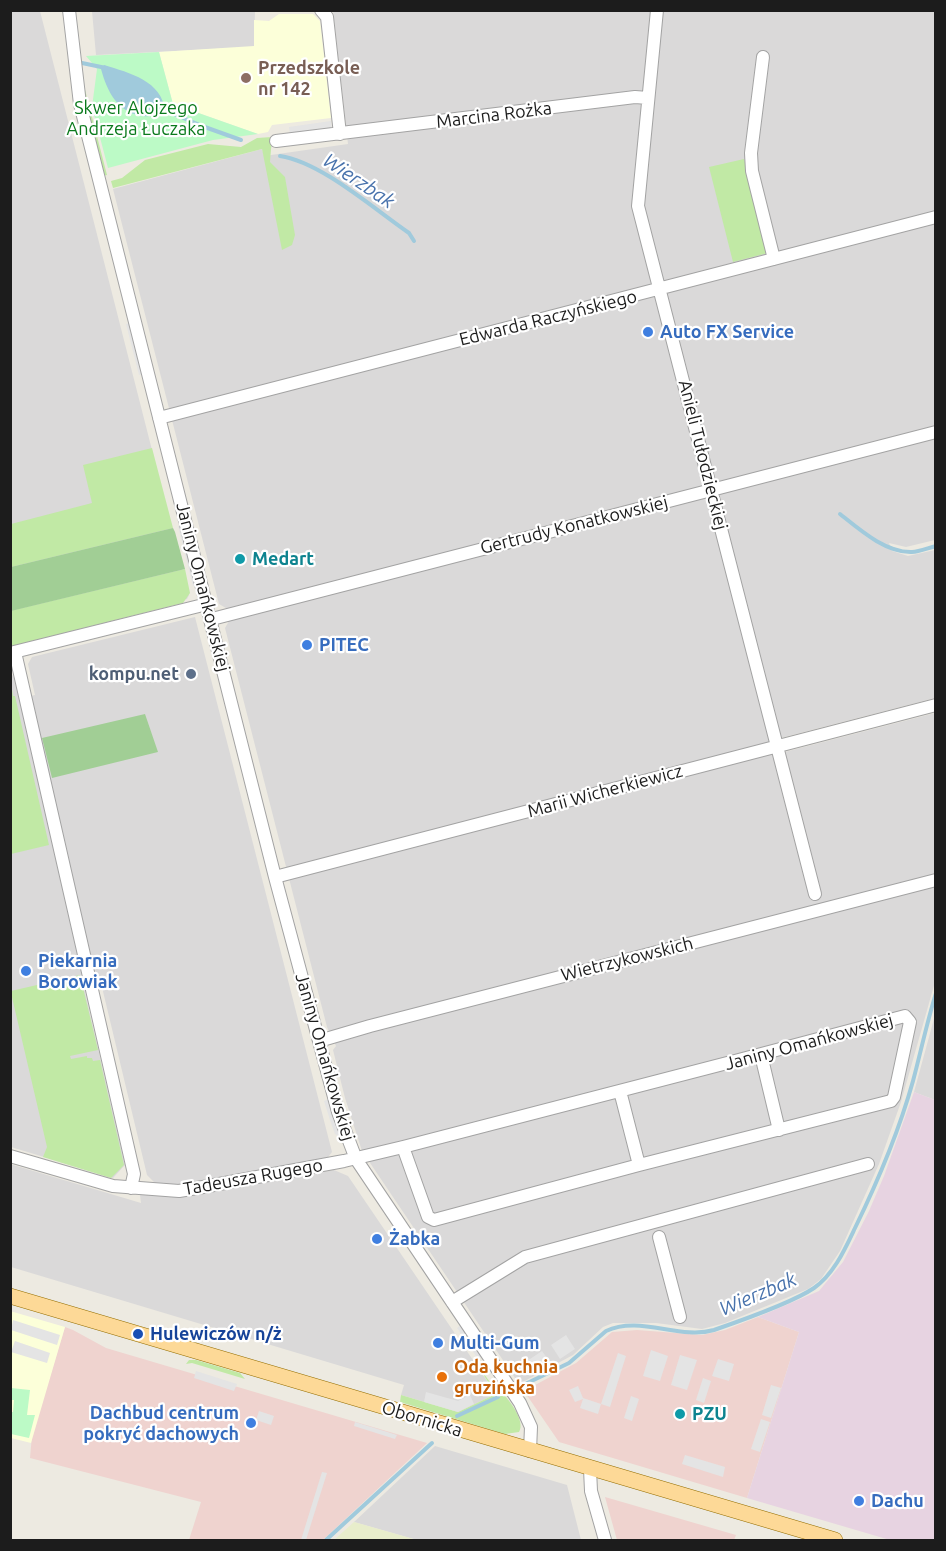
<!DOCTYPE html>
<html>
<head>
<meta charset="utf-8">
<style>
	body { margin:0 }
	#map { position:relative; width:946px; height:1551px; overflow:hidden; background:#edeae1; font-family:Ubuntu,sans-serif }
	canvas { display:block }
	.frame { position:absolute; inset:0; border:12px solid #1c1c1c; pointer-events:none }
</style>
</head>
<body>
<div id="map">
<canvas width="946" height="1551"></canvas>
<div class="frame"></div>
</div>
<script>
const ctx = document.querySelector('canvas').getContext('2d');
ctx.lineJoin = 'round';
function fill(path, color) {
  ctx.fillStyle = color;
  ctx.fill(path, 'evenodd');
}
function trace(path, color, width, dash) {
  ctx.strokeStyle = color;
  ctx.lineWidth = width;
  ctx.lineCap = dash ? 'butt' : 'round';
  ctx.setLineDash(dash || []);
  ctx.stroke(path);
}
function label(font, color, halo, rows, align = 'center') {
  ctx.font = font + ' Ubuntu,sans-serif';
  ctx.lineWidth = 4.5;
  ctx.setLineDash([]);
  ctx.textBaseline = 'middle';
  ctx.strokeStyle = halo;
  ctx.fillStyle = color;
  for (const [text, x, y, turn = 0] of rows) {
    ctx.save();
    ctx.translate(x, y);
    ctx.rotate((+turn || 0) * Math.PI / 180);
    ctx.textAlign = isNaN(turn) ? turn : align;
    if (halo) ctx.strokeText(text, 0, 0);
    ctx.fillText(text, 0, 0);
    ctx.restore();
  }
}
const residential = new Path2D(`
	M 10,11 L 40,11 L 189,595 L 187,599 L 12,643 L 10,638 Z
	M 92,11 L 255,11 L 254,47 L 96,55 Z
	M 333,11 L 935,11 L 935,540 L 906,547 L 889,543 L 892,551 L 908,556 L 935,550 L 935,698 L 769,741 L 773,755 L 935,713 L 935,982 L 901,1102 L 879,1164 L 840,1251 L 821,1279 L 808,1289 L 725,1323 L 702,1329 L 656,1323 L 613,1323 L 603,1327 L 573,1355 L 519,1384 L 362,1151 L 345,1098 L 333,1050 L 336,1046 L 327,1027 L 225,628 L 229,621 L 226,608 L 219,604 L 113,189 L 262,149 L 264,156 L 348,144 Z
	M 195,617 L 332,1152 L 325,1161 L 188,1185 L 157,1185 L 147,1175 L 101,983 L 84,988 L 125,1165 L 113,1178 L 11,1147 L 10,671 L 25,697 L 35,695 L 28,664 L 32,657 Z
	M 935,1015 L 935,1100 L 914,1092 Z
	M 10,1164 L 141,1203 L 140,1195 L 189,1195 L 334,1170 L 348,1176 L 496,1394 L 458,1412 L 401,1395 L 404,1385 L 11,1267 Z
	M 435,1446 L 567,1485 L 581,1540 L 417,1540 L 354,1522 Z`);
const commercial = new Path2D(`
	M 758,1317 L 799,1332 L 747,1498 L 559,1442 L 524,1391 L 576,1363 L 612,1332 L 637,1330 L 702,1335 L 725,1330 Z
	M 65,1327 L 73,1330 L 106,1348 L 427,1443 L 323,1540 L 189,1540 L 201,1502 L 30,1458 L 32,1435 Z
	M 605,1497 L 736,1535 L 734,1540 L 617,1540 Z`);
const industrial = new Path2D(`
	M 914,1092 L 935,1100 L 935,1540 L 890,1540 L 747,1498 L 799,1332 L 758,1317 L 819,1291 L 843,1262 L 869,1211 L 884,1176 Z`);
const education = new Path2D(`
	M 279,14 L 313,14 L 320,21 L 331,118 L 272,125 L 268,132 L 258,134 L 173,104 L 159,52 L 254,46 L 254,20 L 269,21 Z
	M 10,1311 L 65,1327 L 31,1443 L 11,1438 Z`);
const farmland = new Path2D(`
	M 354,1522 L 417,1540 L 334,1540 Z`);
const grass = new Path2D(`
	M 83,82 L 107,175 L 103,176 L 86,104 Z
	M 272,137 L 270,162 L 285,177 L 295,235 L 292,245 L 282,250 L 262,149 L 113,188 L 111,181 L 122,178 L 145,160 L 208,144 L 241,147 L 257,138 Z
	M 744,159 L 768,253 L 733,262 L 709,167 Z
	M 152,448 L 173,528 L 11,567 L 11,524 L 92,503 L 83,465 Z
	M 185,569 L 190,593 L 183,603 L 12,646 L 10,611 Z
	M 10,675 L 13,696 L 15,696 L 49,845 L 11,854 Z
	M 80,975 L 98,1050 L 70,1056 L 71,1059 L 87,1056 L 87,1058 L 92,1058 L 93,1061 L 100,1060 L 124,1165 L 111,1178 L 43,1157 L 47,1147 L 11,993 L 11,991 Z
	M 189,1360 L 196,1360 L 240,1373 L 245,1379 L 192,1363 L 186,1364 Z
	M 479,1368 C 483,1371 486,1377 490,1382 C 493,1386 498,1387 501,1391 C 509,1400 526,1421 519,1432 L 505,1434 L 400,1402 L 401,1395 L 458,1412 L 496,1394 Z`);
const forest = new Path2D(`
	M 173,528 L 175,532 L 185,569 L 11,611 L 11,567 Z
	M 145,714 L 158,752 L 52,778 L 42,738 Z`);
const park = new Path2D(`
	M 159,52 L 173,104 L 258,134 L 213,140 L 108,168 L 92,107 L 97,69 L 86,56 Z
	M 11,1388 L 30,1390 L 27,1415 L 35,1415 L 29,1438 L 11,1434 L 11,1412 L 13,1412 L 14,1400 L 11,1400 Z`);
const parking = new Path2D(`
	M 331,121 L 332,129 L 290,134 L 289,127 Z
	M 130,323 L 143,374 L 139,375 L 126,324 Z
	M 182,525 L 197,585 L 193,586 L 178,526 Z
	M 328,1099 L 340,1137 L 335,1134 L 330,1120 L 324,1101 Z
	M 13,1320 L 60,1335 L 57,1345 L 11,1330 Z
	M 461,1325 L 482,1356 L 478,1359 L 457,1328 Z
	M 566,1335 L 575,1349 L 560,1359 L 551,1345 Z
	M 15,1341 L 50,1353 L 47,1363 L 11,1352 Z
	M 651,1350 L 668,1356 L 660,1381 L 643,1376 Z
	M 542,1351 L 549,1361 L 534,1371 L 527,1361 Z
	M 618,1353 L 626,1356 L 610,1407 L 601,1404 L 598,1414 L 580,1408 L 583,1399 L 575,1402 L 569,1390 L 578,1386 L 583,1398 L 601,1404 Z
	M 680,1355 L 697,1360 L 687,1390 L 671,1385 Z
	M 718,1359 L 734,1364 L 729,1381 L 712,1376 Z
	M 196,1371 L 237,1384 L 234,1391 L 194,1378 Z
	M 703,1378 L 711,1381 L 704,1403 L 696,1400 Z
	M 771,1385 L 781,1388 L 771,1418 L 762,1415 Z
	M 426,1392 L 458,1401 L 470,1395 L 474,1404 L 458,1412 L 424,1402 Z
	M 631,1396 L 639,1399 L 632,1421 L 624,1418 Z
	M 259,1411 L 274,1416 L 271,1425 L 256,1420 Z
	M 761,1419 L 770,1422 L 760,1452 L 751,1449 Z
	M 355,1422 L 397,1435 L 395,1439 L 354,1426 Z
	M 685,1455 L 725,1467 L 723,1477 L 682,1464 Z
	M 322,1472 L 327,1473 L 306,1540 L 301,1540 Z`);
const water = new Path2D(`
	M 104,65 C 130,73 162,81 165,111 C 158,116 150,117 142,116 C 117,112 107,91 101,69 Z`);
const stream = new Path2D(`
	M 82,63 L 106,68
	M 160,108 L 202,126 L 241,140
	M 280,156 C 321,162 374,209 409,233 L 414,241
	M 840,514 C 860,530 886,553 912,552 C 919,552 928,548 936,546
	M 519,1387 L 569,1363 L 606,1331 C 640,1315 679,1340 714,1330 C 740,1321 792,1303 814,1288 C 834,1274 845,1249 855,1228 C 878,1181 899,1131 913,1081 C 921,1051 927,1022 936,993
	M 457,1416 L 498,1397
	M 326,1540 L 432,1443`);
const minor = new Path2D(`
	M 69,10 L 80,104 L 275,877 L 338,1112 L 356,1159 L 520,1403 L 531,1427 L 530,1451
	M 321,10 L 327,17 L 340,134
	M 657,10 L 638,206 L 815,894
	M 763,57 L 751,153 L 752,171 L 774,259
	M 276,141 L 635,97 L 648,98
	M 159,418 L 936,217
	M 212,619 L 936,432
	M 15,652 L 134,1174 L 131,1188
	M 10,653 L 207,604
	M 275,877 L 936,705
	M 319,1041 L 370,1026 L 936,880
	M 761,1055 L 779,1130
	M 620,1091 L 639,1165
	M 10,1156 L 113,1186 L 179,1191 L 203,1187 L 344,1161 L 403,1147 C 571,1103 738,1061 905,1016 L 910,1022 L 894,1097 L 891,1101 L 639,1165 L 434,1220 L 428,1217 L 403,1147
	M 659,1237 L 680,1317
	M 452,1302 L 525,1257 L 868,1164
	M 590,1469 L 591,1491 L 605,1540`);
const major = new Path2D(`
	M 10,1296 L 835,1540`);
const markers = [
	[246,78,6,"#8d6e63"],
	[648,332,6,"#3f7fe0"],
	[240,559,6,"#0f9aa8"],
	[307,645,6,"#3f7fe0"],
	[191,674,6,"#5c6f8a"],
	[26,971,6,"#3f7fe0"],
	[377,1239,6,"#3f7fe0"],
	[138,1334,6,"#1a4fb4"],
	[438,1343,6,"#3f7fe0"],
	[442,1377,6,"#e8710a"],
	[680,1414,6,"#0f9aa8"],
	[251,1423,6,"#3f7fe0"],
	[859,1501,6,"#3f7fe0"]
];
const educationNames = [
	["Przedszkole",258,68],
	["nr 142",258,89]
];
const parkNames = [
	["Skwer Alojzego",136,108],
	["Andrzeja Łuczaka",136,129]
];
const streetNames = [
	["Marcina Rożka",494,115,-7],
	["Edwarda Raczyńskiego",548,318,-14],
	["Anieli Tułodzieckiej",703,455,76],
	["Gertrudy Konatkowskiej",574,525,-14],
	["Janiny Omańkowskiej",203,587,76],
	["Marii Wicherkiewicz",605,791,-15],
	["Wietrzykowskich",627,959,-14],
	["Janiny Omańkowskiej",809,1042,-15],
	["Janiny Omańkowskiej",325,1057,74],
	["Tadeusza Rugego",253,1177,-10],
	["Obornicka",422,1419,17]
];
const shopNames = [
	["Auto FX Service",660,332],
	["PITEC",319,645],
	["Piekarnia",38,961],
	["Borowiak",38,982],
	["Żabka",389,1239],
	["Multi-Gum",450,1343],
	["Dachbud centrum",239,1413,"right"],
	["pokryć dachowych",239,1434,"right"],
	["Dachu",871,1501]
];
const cultureNames = [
	["Medart",252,559],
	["PZU",692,1414]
];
const serviceNames = [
	["kompu.net",179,674]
];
const transitNames = [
	["Hulewiczów n/ż",150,1334]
];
const foodNames = [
	["Oda kuchnia",454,1367],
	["gruzińska",454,1388]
];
const waterNames = [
	["Wierzbak",359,181,34],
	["Wierzbak",758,1294,-23]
];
fill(residential, '#dad9d9');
fill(commercial, '#efd3cf');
fill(industrial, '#e7d3e1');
fill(education, '#fcffd9');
fill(farmland, '#e8edcb');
fill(grass, '#c1e9a5');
fill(forest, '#a1ce95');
fill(park, '#bcfac6');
fill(parking, '#e4e4e4');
fill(water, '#a0cadc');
trace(stream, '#a0cadc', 4);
trace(minor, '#a3a3a3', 14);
trace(major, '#946e00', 16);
trace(minor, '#fff', 12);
trace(major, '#fdd997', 15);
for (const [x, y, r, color] of markers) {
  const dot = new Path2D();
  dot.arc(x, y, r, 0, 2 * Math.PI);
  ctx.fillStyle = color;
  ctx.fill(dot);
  trace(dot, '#fff', 2);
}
label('bold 18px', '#785e54', '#fff', educationNames, 'left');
label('18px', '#0a7a1c', '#fff', parkNames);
label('18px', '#1c1c1c', '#fff', streetNames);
label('bold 18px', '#366cbe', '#fff', shopNames, 'left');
label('bold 18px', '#0d838f', '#fff', cultureNames, 'left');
label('bold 18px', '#4e5e75', '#fff', serviceNames, 'right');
label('bold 18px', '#164399', '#fff', transitNames, 'left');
label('bold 18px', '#c56008', '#fff', foodNames, 'left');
label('italic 20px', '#4872ac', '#fff', waterNames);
</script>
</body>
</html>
